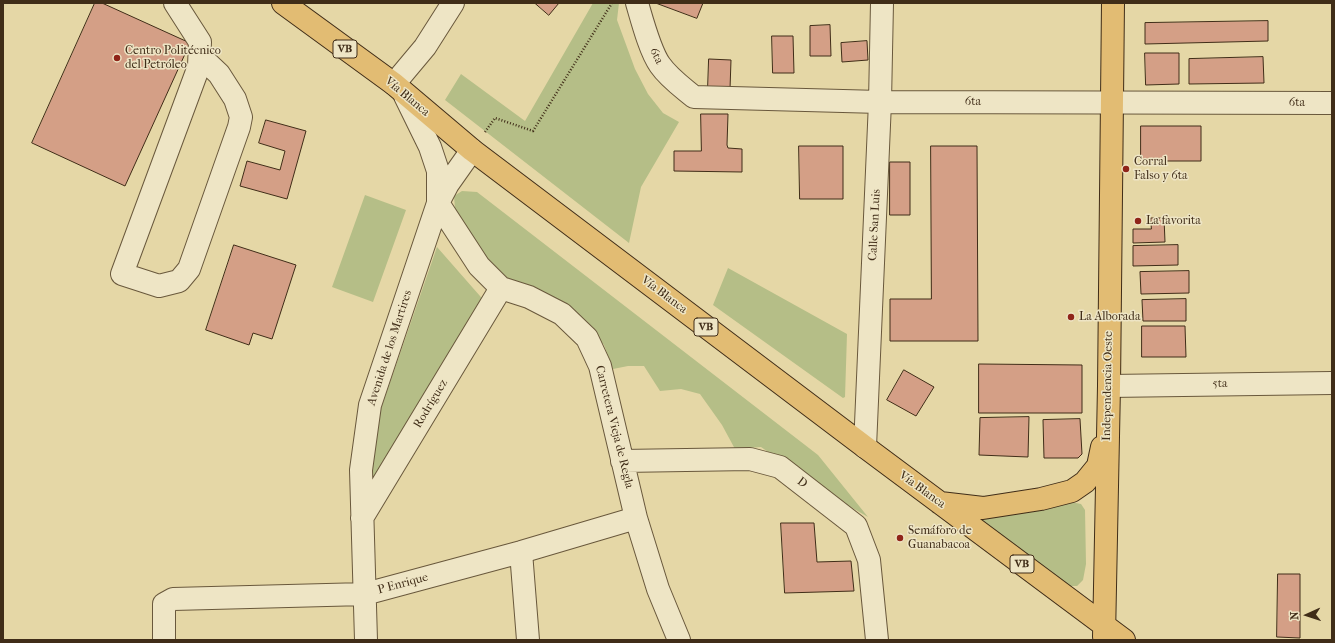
<!DOCTYPE html>
<html>
<head>
<meta charset="utf-8">
<style>
	body { margin:0 }
	#map { position:relative; width:1335px; height:643px; overflow:hidden; background:#e5d7a6; font-family:"IM FELL French Canon",serif }
	canvas { display:block }
	.frame { position:absolute; inset:0; border:4px solid #402d18; pointer-events:none }
	.north { position:absolute; left:1287px; top:595px; width:40px; height:40px; -webkit-text-stroke:3px #eee5c5; paint-order:stroke; rotate:267deg; font-size:11px; font-weight:700; line-height:16px; text-align:center; color:#402d18 }
	.north::after { content:''; display:block; margin:auto; width:14px; height:18px; background:#402d18; clip-path:polygon(50% 0,100% 100%,50% 72%,0 100%) }
</style>
</head>
<body>
<div id="map">
<canvas width="1335" height="643"></canvas>
<div class="frame"></div>
<div class="north">N</div>
</div>
<script>
const ctx = document.querySelector('canvas').getContext('2d');
ctx.lineJoin = 'round';
function fill(path, color) {
  ctx.fillStyle = color;
  ctx.fill(path, 'evenodd');
}
function trace(path, color, width, dash) {
  ctx.strokeStyle = color;
  ctx.lineWidth = width;
  ctx.lineCap = dash ? 'butt' : 'round';
  ctx.setLineDash(dash || []);
  ctx.stroke(path);
}
function label(font, color, halo, rows, align = 'center') {
  ctx.font = font + ' "IM FELL French Canon",serif';
  ctx.lineWidth = 3;
  ctx.setLineDash([]);
  ctx.textBaseline = 'middle';
  ctx.strokeStyle = halo;
  ctx.fillStyle = color;
  for (const [text, x, y, turn = 0] of rows) {
    ctx.save();
    ctx.translate(x, y);
    ctx.rotate((+turn || 0) * Math.PI / 180);
    ctx.textAlign = isNaN(turn) ? turn : align;
    if (halo) ctx.strokeText(text, 0, 0);
    ctx.fillText(text, 0, 0);
    ctx.restore();
  }
}
const green = new Path2D(`
	M 593,3 L 619,3 L 617,20 L 635,69 L 648,94 L 663,113 L 679,122 L 641,187 L 629,243 L 445,100 L 461,74 L 525,121 Z
	M 462,191 L 477,192 L 818,455 L 868,517 L 830,495 L 761,447 L 735,449 L 722,425 L 700,394 L 681,389 L 660,391 L 644,366 L 628,366 L 613,369 L 604,345 L 577,313 L 550,297 L 509,282 L 492,268 L 455,209 L 454,196 Z
	M 365,195 L 406,210 L 373,302 L 332,287 Z
	M 437,247 L 487,304 L 368,496 L 376,423 Z
	M 728,268 L 847,334 L 845,397 L 843,398 L 713,305 Z
	M 1071,502 L 1081,504 L 1085,510 L 1086,564 L 1083,580 L 1077,586 L 1068,586 L 974,518 Z`);
const building = new Path2D(`
	M 95,3 L 102,3 L 190,43 L 125,186 L 32,143 Z
	M 535,3 L 559,3 L 549,15 Z
	M 656,3 L 703,3 L 697,18 Z
	M 1268,21 L 1268,41 L 1145,44 L 1145,23 Z
	M 830,25 L 831,56 L 810,56 L 810,26 Z
	M 772,36 L 793,36 L 794,73 L 773,73 Z
	M 867,41 L 868,60 L 842,62 L 841,43 Z
	M 1145,53 L 1179,53 L 1179,84 L 1146,85 Z
	M 1263,57 L 1264,83 L 1189,84 L 1189,59 Z
	M 709,59 L 731,60 L 730,89 L 708,88 Z
	M 701,114 L 728,114 L 727,145 L 728,148 L 742,149 L 742,172 L 674,171 L 674,151 L 701,151 Z
	M 266,120 L 306,131 L 287,199 L 240,186 L 247,161 L 280,170 L 285,151 L 259,143 Z
	M 1141,126 L 1201,126 L 1201,161 L 1141,161 Z
	M 799,146 L 843,146 L 843,199 L 800,199 Z
	M 931,146 L 977,146 L 978,341 L 890,341 L 890,299 L 931,299 Z
	M 890,162 L 910,162 L 910,215 L 890,215 Z
	M 1151,218 L 1164,218 L 1165,242 L 1133,243 L 1133,229 L 1151,229 Z
	M 234,245 L 296,265 L 272,339 L 253,333 L 249,345 L 206,330 Z
	M 1178,245 L 1178,265 L 1133,266 L 1133,246 Z
	M 1189,271 L 1189,293 L 1141,294 L 1140,272 Z
	M 1186,299 L 1186,321 L 1143,321 L 1142,300 Z
	M 1142,326 L 1185,326 L 1186,357 L 1142,357 Z
	M 979,364 L 1082,365 L 1082,413 L 979,413 Z
	M 904,370 L 934,387 L 916,416 L 887,400 Z
	M 1029,417 L 1028,457 L 979,455 L 980,418 Z
	M 1080,419 L 1082,454 L 1078,458 L 1044,458 L 1043,420 Z
	M 781,523 L 814,523 L 817,562 L 851,561 L 854,591 L 785,593 Z
	M 1278,574 L 1300,574 L 1300,638 L 1277,637 Z`);
const path = new Path2D(`
	M 485,132 L 495,118 L 533,131 L 612,3`);
const minor = new Path2D(`
	M 175,3 L 200,42 L 199,66 L 122,274 L 159,286 L 179,281 L 189,269 L 239,127 L 241,117 L 235,99 L 219,74 L 200,56
	M 637,3 C 642,20 650,51 660,65 C 669,78 682,87 694,97 L 880,102 L 1332,103
	M 394,84 L 425,47 L 453,3
	M 405,96 L 430,147 L 438,171 L 438,203 L 479,266 L 501,288 L 529,297 L 562,314 L 587,338 L 600,366 L 636,518 L 658,589 L 679,640
	M 1109,386 L 1332,383
	M 865,447 L 880,102 L 882,3
	M 622,461 L 750,459 L 780,467 L 856,526 L 869,560 L 877,640
	M 362,518 L 501,288
	M 521,552 L 528,640
	M 164,640 L 164,604 L 173,599 L 365,594 L 521,552 L 636,518
	M 366,640 L 361,470 L 370,405 L 438,203 L 448,184 L 472,150`);
const major = new Path2D(`
	M 283,3 L 394,84 L 472,150 L 865,447 L 1124,640
	M 940,503 L 983,508 L 1041,499 L 1072,491 L 1085,482 L 1098,466 L 1102,447
	M 1104,637 L 1109,386 L 1113,3`);
const markers = [
	[117,58,4,"#8f2418"],
	[1126,169,4,"#8f2418"],
	[1138,221,4,"#8f2418"],
	[1071,317,4,"#8f2418"],
	[900,538,4,"#8f2418"]
];
const shields = [
	[345,49,24],
	[706,327,24],
	[1022,564,24]
];
const shieldNames = [
	["VB",345,49],
	["VB",706,327],
	["VB",1022,564]
];
const poiNames = [
	["Centro Politécnico",125,51],
	["del Petróleo",125,65],
	["Corral",1134,162],
	["Falso y 6ta",1134,176],
	["La favorita",1146,221],
	["La Alborada",1079,317],
	["Semáforo de",908,531],
	["Guanabacoa",908,545]
];
const streetNames = [
	["6ta",656,56,64],
	["Vía Blanca",407,97,40],
	["6ta",973,102],
	["6ta",1297,103],
	["Calle San Luis",875,225,-87],
	["Vía Blanca",664,295,37],
	["Avenida de los Martires",390,348,-72],
	["5ta",1220,384,-1],
	["Independencia Oeste",1108,386,-89],
	["Rodríguez",431,404,-59],
	["Carretera Vieja de Regla",614,427,76],
	["D",802,483,36],
	["Vía Blanca",922,490,36],
	["P Enrique",403,584,-15]
];
fill(green, '#b5be87');
fill(building, '#d49f86');
trace(building, '#402d18', 1);
trace(minor, '#69583c', 24);
trace(major, '#402d18', 24);
trace(path, '#402d18', 2.5, [1, 2]);
trace(minor, '#eee5c5', 22);
trace(major, '#e2bc73', 22);
for (const [x, y, r, color] of markers) {
  const dot = new Path2D();
  dot.arc(x, y, r, 0, 2 * Math.PI);
  ctx.fillStyle = color;
  ctx.fill(dot);
  trace(dot, '#eee5c5', 1.5);
}
for (const [x, y, w] of shields) {
  const box = new Path2D();
  box.roundRect(x - w / 2, y - 9, w, 18, 3);
  ctx.fillStyle = '#eee5c5';
  ctx.fill(box);
  trace(box, '#402d18', 1);
}
label('bold 11px', '#402d18', null, shieldNames);
label('12px', '#402d18', '#eee5c5', poiNames, 'left');
label('12px', '#402d18', '#eee5c5', streetNames);
</script>
</body>
</html>
